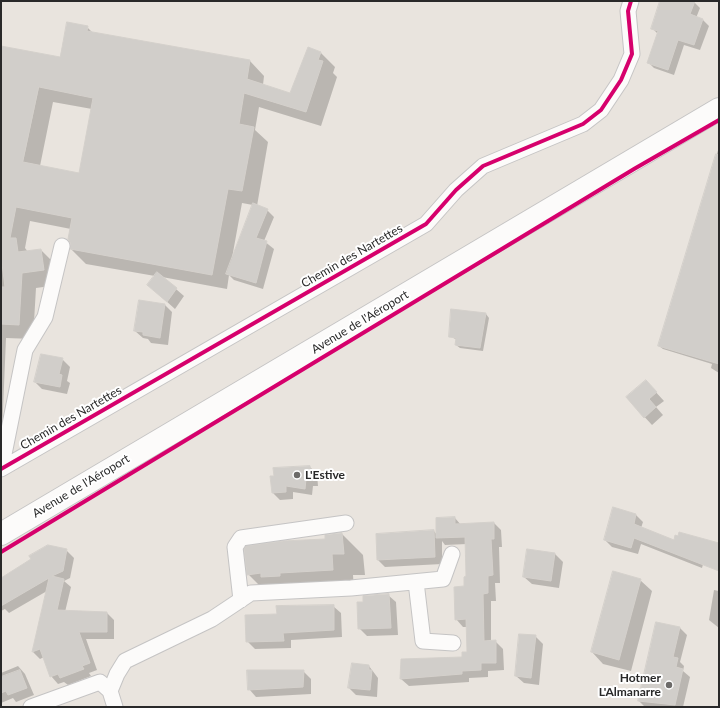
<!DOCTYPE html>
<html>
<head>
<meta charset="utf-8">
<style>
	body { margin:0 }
	#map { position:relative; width:720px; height:708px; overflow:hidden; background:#e9e4de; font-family:Lato,sans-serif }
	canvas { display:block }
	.frame { position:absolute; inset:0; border:2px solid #292929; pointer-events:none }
</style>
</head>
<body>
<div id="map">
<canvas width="720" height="708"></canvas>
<div class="frame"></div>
</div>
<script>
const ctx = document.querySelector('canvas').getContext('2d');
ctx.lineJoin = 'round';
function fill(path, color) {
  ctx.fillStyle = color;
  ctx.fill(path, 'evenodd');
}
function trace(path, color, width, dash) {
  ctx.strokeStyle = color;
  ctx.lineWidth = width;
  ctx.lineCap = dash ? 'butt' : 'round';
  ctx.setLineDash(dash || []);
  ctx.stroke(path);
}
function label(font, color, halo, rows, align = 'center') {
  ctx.font = font + ' Lato,sans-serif';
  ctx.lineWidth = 4;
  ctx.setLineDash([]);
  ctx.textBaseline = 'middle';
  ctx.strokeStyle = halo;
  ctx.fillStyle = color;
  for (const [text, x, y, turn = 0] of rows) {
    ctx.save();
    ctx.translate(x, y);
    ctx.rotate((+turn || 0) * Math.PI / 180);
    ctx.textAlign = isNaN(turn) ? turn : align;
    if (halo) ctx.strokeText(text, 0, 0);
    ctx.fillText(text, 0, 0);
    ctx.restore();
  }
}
const shadow = new Path2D(`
	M 661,1 L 693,1 L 700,8 L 696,18 L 703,20 L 709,26 L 700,50 L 684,45 L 674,75 L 654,68 L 648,62 L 658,34 L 652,28 Z
	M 87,27 L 93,33 L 250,61 L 264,76 L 263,85 L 290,95 L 321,53 L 335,67 L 333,73 L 337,77 L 321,126 L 259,107 L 255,130 L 268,142 L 257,206 L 267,210 L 274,217 L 264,241 L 274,249 L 263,289 L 234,280 L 229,275 L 227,289 L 162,277 L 184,296 L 175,309 L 156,292 L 155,276 L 86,264 L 71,249 L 71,229 L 30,221 L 25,248 L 28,252 L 41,250 L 56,265 L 58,285 L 36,288 L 33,339 L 6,338 L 1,458 L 1,47 L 61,58 ZM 53,102 L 92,109 L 80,174 L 40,166 ZM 242,203 L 253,205 L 232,258 Z
	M 719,147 L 719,373 L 711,368 L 712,364 L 663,349 L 659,346 Z
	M 165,305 L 172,312 L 168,345 L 151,343 L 148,339 L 143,338 L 135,331 Z
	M 452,311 L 486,314 L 489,318 L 483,351 L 460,348 L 456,345 L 457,340 L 450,336 Z
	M 62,359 L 70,367 L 67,381 L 70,383 L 67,394 L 42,389 L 35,382 Z
	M 653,389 L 664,401 L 656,407 L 663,415 L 652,425 L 627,398 Z
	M 310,467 L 317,474 L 318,486 L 313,486 L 312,495 L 293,492 L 293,499 L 280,500 L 273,493 L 275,477 Z
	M 613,509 L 636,515 L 643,522 L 641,528 L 675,541 L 708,546 L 702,568 L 641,544 L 638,554 L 612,547 L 605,540 Z
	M 455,518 L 461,525 L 494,523 L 501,530 L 502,547 L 499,547 L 500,583 L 495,583 L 496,601 L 491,601 L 491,642 L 495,641 L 503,649 L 504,670 L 488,671 L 488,677 L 469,678 L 469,682 L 409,686 L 401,679 L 463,658 L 468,653 L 467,627 L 463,627 L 456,619 L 467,577 L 467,544 L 445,545 L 442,541 L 442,564 L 385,567 L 378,560 L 434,531 L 437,535 Z
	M 342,534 L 363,555 L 365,575 L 353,575 L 354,591 L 270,596 L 248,574 Z
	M 66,550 L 74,558 L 70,578 L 64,581 L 71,587 L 65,612 L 107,613 L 114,620 L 114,639 L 86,639 L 97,670 L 89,673 L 91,676 L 68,685 L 64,682 L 58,684 L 51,676 L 44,657 L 40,659 L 33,652 L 47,591 L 9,613 L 5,609 L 1,611 L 1,579 Z
	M 555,554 L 563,562 L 559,588 L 532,584 L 524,577 Z
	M 640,580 L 652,591 L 631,671 L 603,664 L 592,652 Z
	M 714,590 L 719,591 L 719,628 L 709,620 Z
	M 388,595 L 396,602 L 398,635 L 367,636 L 359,628 L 364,603 Z
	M 333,606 L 341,613 L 342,637 L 291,640 L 291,648 L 255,649 L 247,641 L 278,615 Z
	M 680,628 L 687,635 L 680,662 L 684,666 L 683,671 L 690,677 L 683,707 L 645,707 L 639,701 Z
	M 535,636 L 543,644 L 539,685 L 524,683 L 516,676 Z
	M 18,666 L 25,674 L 34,695 L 16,702 L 13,698 L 1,703 L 1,673 Z
	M 369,666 L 378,678 L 377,697 L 356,695 L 349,688 Z
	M 303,671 L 311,679 L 311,694 L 256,697 L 249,689 Z`);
const building = new Path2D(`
	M 660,1 L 695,1 L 690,14 L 703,19 L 694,45 L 678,40 L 668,70 L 647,63 L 658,31 L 651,29 Z
	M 67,22 L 88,26 L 87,31 L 250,60 L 247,79 L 290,93 L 308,47 L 321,52 L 318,60 L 323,61 L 306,112 L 244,93 L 239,124 L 254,127 L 242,191 L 228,189 L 212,275 L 70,249 L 71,244 L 68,239 L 72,218 L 16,207 L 10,238 L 16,238 L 18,252 L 41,249 L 44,270 L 22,273 L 19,325 L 1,324 L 1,287 L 5,287 L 1,256 L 1,46 L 60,57 ZM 39,87 L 93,98 L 79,173 L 23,162 Z
	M 716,154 L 719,155 L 719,364 L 658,346 Z
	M 253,203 L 268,209 L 256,238 L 267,241 L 256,283 L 226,274 Z
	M 157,272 L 177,288 L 167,302 L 147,285 Z
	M 139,300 L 165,304 L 160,338 L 143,335 L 143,332 L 134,331 Z
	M 451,309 L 486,313 L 480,348 L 455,345 L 456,338 L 449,337 Z
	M 41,354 L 63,358 L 59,374 L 62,375 L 60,387 L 34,382 Z
	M 646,380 L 657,392 L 649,399 L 656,407 L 644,418 L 626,397 Z
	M 310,466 L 311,479 L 306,479 L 305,489 L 286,486 L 286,492 L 272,493 L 270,476 L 274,476 L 273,468 Z
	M 613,507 L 636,514 L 634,524 L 674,540 L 675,535 L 678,536 L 679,532 L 719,543 L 719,571 L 634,538 L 631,548 L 604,540 Z
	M 455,517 L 455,524 L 494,522 L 494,539 L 491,539 L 493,575 L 488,576 L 488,593 L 483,594 L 484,641 L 496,640 L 496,663 L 481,663 L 481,670 L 462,671 L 462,674 L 400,679 L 401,659 L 462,657 L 462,652 L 467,652 L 466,619 L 455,620 L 454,587 L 464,586 L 464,577 L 466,576 L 465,537 L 436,538 L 436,518 Z
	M 434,530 L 435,557 L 377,560 L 376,534 Z
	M 342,533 L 344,554 L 332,554 L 333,570 L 280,573 L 280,576 L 261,577 L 261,573 L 247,575 L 244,549 L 246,546 L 283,541 L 325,539 L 325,535 Z
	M 48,545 L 67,549 L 63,571 L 52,576 L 64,579 L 57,610 L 107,612 L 107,632 L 79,632 L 90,663 L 82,666 L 84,669 L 60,678 L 58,674 L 50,677 L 40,649 L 32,652 L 49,578 L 1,606 L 1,578 L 31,559 L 29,556 Z
	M 527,549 L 555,553 L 551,581 L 523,577 Z
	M 613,571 L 641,579 L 619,660 L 591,652 Z
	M 389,594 L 391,628 L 358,629 L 357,602 L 363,602 L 363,596 Z
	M 334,605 L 334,630 L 283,633 L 284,641 L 246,642 L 245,615 L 277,614 L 276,606 Z
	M 656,622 L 680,627 L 673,657 L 678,658 L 676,667 L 683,669 L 675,705 L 638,701 Z
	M 519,634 L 536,635 L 531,678 L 515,676 Z
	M 352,663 L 369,665 L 369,670 L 372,670 L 370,690 L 348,688 Z
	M 20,670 L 27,688 L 8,695 L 6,691 L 1,693 L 1,677 Z
	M 247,670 L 304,670 L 303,687 L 248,690 Z`);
const street = new Path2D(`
	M 1,469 L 426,224 L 456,190 L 483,166 L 583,124 L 601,110 L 621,80 L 632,54 L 628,11 L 631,1
	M 1,469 L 25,350 L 45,317 L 62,246
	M 416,582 L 423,641 L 453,643
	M 241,600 L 235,547 L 241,538 L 346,523
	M 110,691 L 117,674 L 125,661 L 212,619 L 251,593 L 351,588 L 443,579 L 452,554
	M 31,707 L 100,682 L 110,691 L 115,707`);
const secondary = new Path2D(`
	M 1,534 L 719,109`);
const cycleway = new Path2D(`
	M 1,469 L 426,224 L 456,190 L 483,166 L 583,124 L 601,110 L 621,80 L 632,54 L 628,11 L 631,1
	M 1,552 L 634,169 L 719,120`);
const markers = [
	[297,475,4,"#6c6a68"],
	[669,685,4,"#6c6a68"]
];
const streetNames = [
	["Chemin des Nartettes",352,256,-30],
	["Avenue de l'Aéroport",360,322,-31],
	["Chemin des Nartettes",71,418,-30],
	["Avenue de l'Aéroport",81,486,-31]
];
const poiNames = [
	["L'Estive",305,475],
	["Hotmer",661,678,"right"],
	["L'Almanarre",661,692,"right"]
];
fill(shadow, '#0003');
fill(building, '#d1ceca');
trace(building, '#d4d0cb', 1);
trace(street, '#c5c4c4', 17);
trace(secondary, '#c5c4c4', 24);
trace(street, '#fcfbfa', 15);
trace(secondary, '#fcfbfa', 22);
trace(cycleway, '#d6006c', 4);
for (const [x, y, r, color] of markers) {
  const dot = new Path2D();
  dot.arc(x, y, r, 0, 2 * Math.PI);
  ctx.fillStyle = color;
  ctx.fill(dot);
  trace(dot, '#fff', 1.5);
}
label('12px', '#292929', '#fff', streetNames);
label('bold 12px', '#292929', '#fff', poiNames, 'left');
</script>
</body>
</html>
